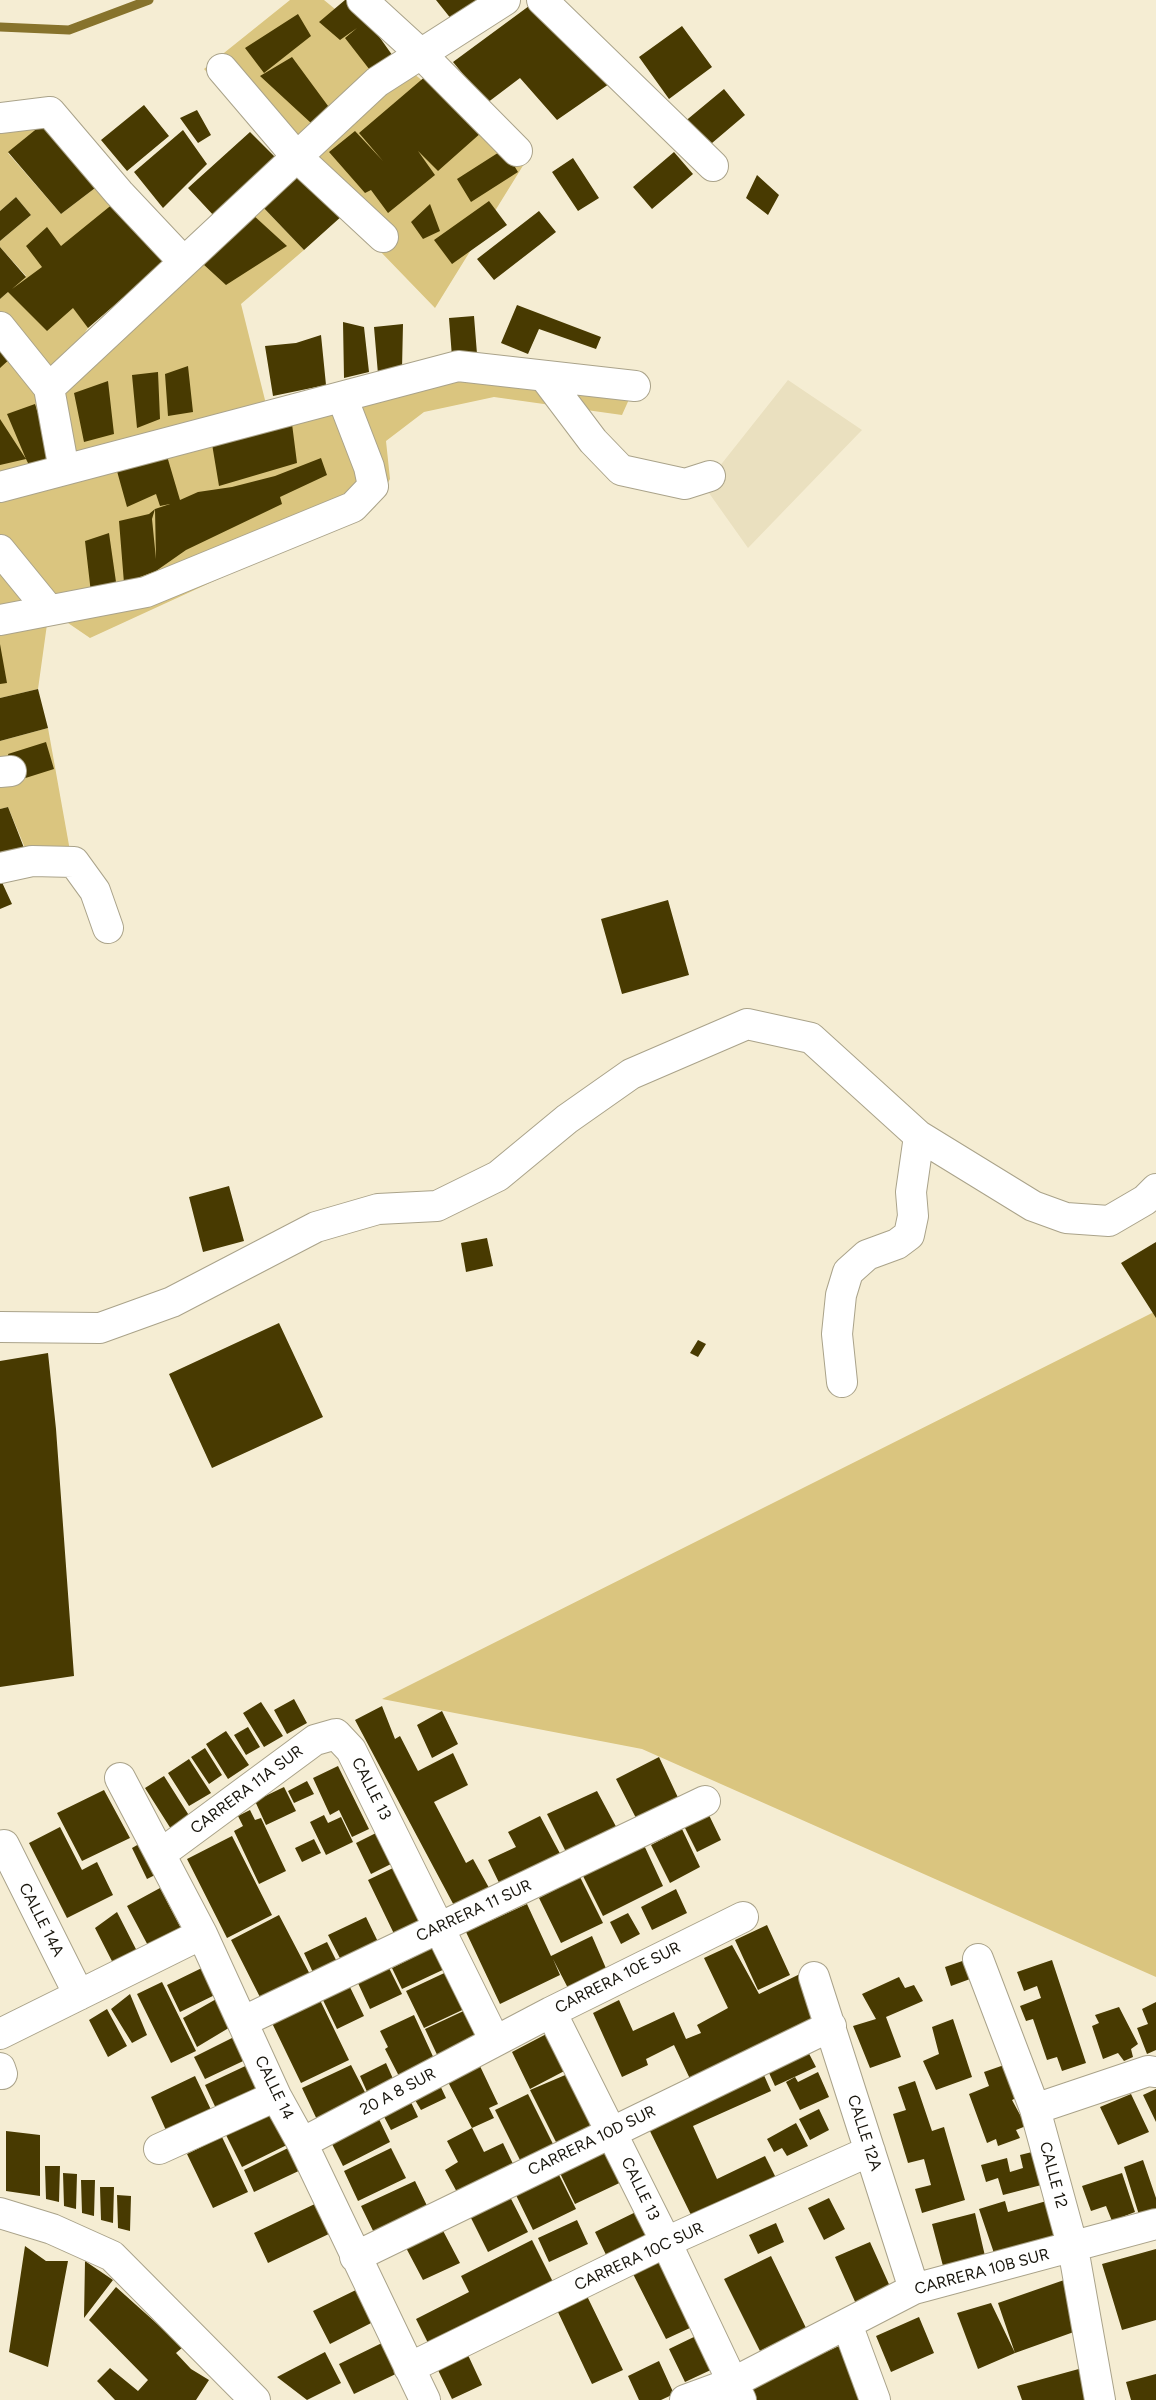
<!DOCTYPE html>
<html>
<head>
<meta charset="utf-8">
<style>
	body { margin:0 }
	canvas { display:block; background:#f5edd3 }
</style>
</head>
<body>
<canvas width="1156" height="2400"></canvas>
<script>
const ctx = document.querySelector('canvas').getContext('2d');
ctx.lineJoin = 'round';
function fill(path, color) {
  ctx.fillStyle = color;
  ctx.fill(path, 'evenodd');
}
function trace(path, color, width, dash) {
  ctx.strokeStyle = color;
  ctx.lineWidth = width;
  ctx.lineCap = dash ? 'butt' : 'round';
  ctx.setLineDash(dash || []);
  ctx.stroke(path);
}
function label(font, color, halo, rows, align = 'center') {
  ctx.font = font + ' Figtree,sans-serif';
  ctx.lineWidth = 6;
  ctx.setLineDash([]);
  ctx.textBaseline = 'middle';
  ctx.strokeStyle = halo;
  ctx.fillStyle = color;
  for (const [text, x, y, turn = 0] of rows) {
    ctx.save();
    ctx.translate(x, y);
    ctx.rotate((+turn || 0) * Math.PI / 180);
    ctx.textAlign = isNaN(turn) ? turn : align;
    if (halo) ctx.strokeText(text, 0, 0);
    ctx.fillText(text, 0, 0);
    ctx.restore();
  }
}
const built = new Path2D(`
	M 788,380 L 862,430 L 748,548 L 704,486 Z`);
const green = new Path2D(`
	M 290,0 L 324,0 L 524,164 L 435,308 L 204,69 Z
	M 45,122 L 8,153 L 61,214 L 99,185 L 114,203 L 88,328 L 51,385 L 260,204 L 304,250 L 241,304 L 269,416 L 458,366 L 635,386 L 622,415 L 494,397 L 424,412 L 386,441 L 390,479 L 375,507 L 90,638 L 49,610 L 38,689 L 0,698 L 0,299 L 26,276 L 0,247 L 0,241 L 31,215 L 16,197 L 0,211 L 0,125 Z
	M 48,728 L 72,862 L 30,860 L 8,807 L 0,809 L 0,741 Z
	M 1156,1311 L 1156,1977 L 642,1749 L 382,1699 Z`);
const stream = new Path2D(`
	M 0,27 L 69,30 L 149,0`);
const building = new Path2D(`
	M 345,0 L 353,0 L 395,59 L 373,74 L 345,38 L 357,28 L 340,40 L 319,22 Z
	M 436,0 L 504,0 L 456,25 Z
	M 529,6 L 609,84 L 557,120 L 520,78 L 487,103 L 453,62 Z
	M 298,14 L 311,36 L 264,73 L 245,48 Z
	M 682,26 L 712,67 L 669,99 L 639,57 Z
	M 292,57 L 331,110 L 311,123 L 260,76 Z
	M 427,75 L 482,132 L 438,171 L 418,151 L 435,175 L 388,213 L 371,190 L 365,193 L 329,152 L 355,131 L 383,161 L 359,133 Z
	M 724,89 L 745,115 L 705,149 L 683,123 Z
	M 144,105 L 169,136 L 127,171 L 101,140 Z
	M 197,110 L 211,135 L 198,143 L 180,118 Z
	M 45,122 L 99,185 L 61,214 L 8,152 Z
	M 183,130 L 207,164 L 163,208 L 134,172 Z
	M 250,132 L 278,160 L 215,217 L 188,188 Z
	M 504,149 L 518,172 L 471,202 L 457,179 Z
	M 674,152 L 693,174 L 652,209 L 633,187 Z
	M 573,158 L 599,198 L 578,211 L 552,172 Z
	M 296,169 L 343,215 L 304,250 L 260,204 Z
	M 757,175 L 779,195 L 768,215 L 746,198 Z
	M 16,197 L 31,215 L 0,241 L 0,211 Z
	M 489,201 L 507,225 L 452,264 L 434,240 Z
	M 114,203 L 168,259 L 88,328 L 73,308 L 47,331 L 8,292 L 0,299 L 0,247 L 26,277 L 12,289 L 42,267 L 26,246 L 47,227 L 61,246 Z
	M 430,204 L 440,231 L 423,239 L 411,222 Z
	M 539,211 L 556,232 L 494,280 L 477,259 Z
	M 252,214 L 287,246 L 226,285 L 203,264 Z
	M 517,305 L 601,337 L 596,349 L 539,329 L 528,354 L 501,343 Z
	M 474,316 L 477,354 L 452,357 L 449,318 Z
	M 343,322 L 364,327 L 369,372 L 344,378 Z
	M 403,324 L 402,369 L 378,374 L 374,327 Z
	M 321,335 L 326,385 L 273,396 L 265,346 L 296,343 Z
	M 0,341 L 12,357 L 0,368 Z
	M 188,366 L 193,412 L 168,416 L 165,374 Z
	M 158,372 L 160,419 L 137,428 L 132,375 Z
	M 108,381 L 114,434 L 84,442 L 74,393 Z
	M 35,404 L 52,457 L 29,465 L 26,459 L 0,465 L 0,419 L 26,459 L 7,414 Z
	M 291,416 L 297,463 L 219,486 L 211,438 Z
	M 167,456 L 180,500 L 198,492 L 232,487 L 275,476 L 321,458 L 327,475 L 280,497 L 282,504 L 186,550 L 156,571 L 124,583 L 119,521 L 149,514 L 155,509 L 152,519 L 156,559 L 155,509 L 170,504 L 160,506 L 156,494 L 127,507 L 115,464 Z
	M 109,533 L 116,582 L 91,593 L 85,541 Z
	M 0,644 L 7,683 L 0,684 Z
	M 38,689 L 48,728 L 0,741 L 0,698 Z
	M 46,742 L 54,769 L 16,781 L 8,754 Z
	M 8,807 L 26,853 L 0,864 L 0,809 Z
	M 0,878 L 12,904 L 0,909 Z
	M 668,900 L 689,975 L 622,994 L 601,919 Z
	M 229,1186 L 244,1241 L 203,1252 L 189,1197 Z
	M 487,1238 L 493,1266 L 466,1272 L 461,1243 Z
	M 1156,1242 L 1156,1318 L 1121,1263 Z
	M 279,1323 L 323,1417 L 212,1468 L 169,1374 Z
	M 698,1340 L 706,1344 L 698,1357 L 690,1353 Z
	M 48,1353 L 56,1429 L 74,1676 L 0,1687 L 0,1361 Z
	M 294,1699 L 307,1723 L 287,1734 L 274,1710 Z
	M 261,1702 L 283,1736 L 264,1747 L 243,1713 Z
	M 382,1706 L 395,1739 L 400,1736 L 418,1771 L 453,1753 L 468,1785 L 434,1802 L 466,1863 L 473,1859 L 493,1895 L 458,1913 L 355,1720 Z
	M 442,1711 L 458,1744 L 432,1758 L 417,1725 Z
	M 248,1727 L 260,1747 L 246,1755 L 234,1735 Z
	M 226,1731 L 249,1765 L 228,1779 L 206,1744 Z
	M 205,1748 L 222,1775 L 209,1784 L 191,1757 Z
	M 659,1757 L 681,1804 L 636,1818 L 616,1779 Z
	M 189,1759 L 211,1793 L 189,1806 L 168,1773 Z
	M 338,1766 L 369,1829 L 352,1837 L 339,1810 L 330,1815 L 313,1778 Z
	M 164,1776 L 190,1817 L 171,1829 L 145,1788 Z
	M 307,1781 L 314,1794 L 294,1803 L 288,1791 Z
	M 284,1787 L 296,1811 L 266,1825 L 255,1801 Z
	M 104,1790 L 130,1838 L 82,1861 L 57,1813 Z
	M 597,1791 L 620,1834 L 569,1858 L 547,1814 Z
	M 250,1810 L 255,1820 L 261,1818 L 286,1871 L 259,1884 L 234,1831 L 243,1826 L 238,1816 Z
	M 708,1813 L 721,1840 L 697,1852 L 684,1826 Z
	M 324,1815 L 328,1823 L 341,1817 L 353,1842 L 326,1855 L 310,1822 Z
	M 540,1816 L 564,1861 L 504,1893 L 488,1860 L 516,1847 L 508,1832 Z
	M 60,1827 L 82,1870 L 97,1862 L 113,1895 L 67,1918 L 29,1843 Z
	M 682,1829 L 700,1867 L 670,1883 L 651,1845 Z
	M 378,1832 L 393,1863 L 371,1874 L 356,1843 Z
	M 232,1836 L 272,1915 L 227,1938 L 187,1859 Z
	M 314,1839 L 321,1853 L 302,1862 L 295,1848 Z
	M 146,1840 L 161,1872 L 147,1879 L 132,1848 Z
	M 643,1843 L 663,1886 L 603,1916 L 582,1874 Z
	M 393,1868 L 422,1928 L 397,1940 L 368,1880 Z
	M 580,1877 L 603,1923 L 561,1943 L 539,1898 Z
	M 160,1888 L 186,1938 L 153,1955 L 127,1906 Z
	M 676,1889 L 687,1913 L 652,1930 L 641,1907 Z
	M 527,1904 L 551,1956 L 592,1936 L 608,1973 L 570,1992 L 553,1959 L 560,1975 L 500,2004 L 466,1932 Z
	M 117,1912 L 141,1959 L 116,1969 L 95,1928 Z
	M 628,1913 L 640,1934 L 621,1944 L 610,1922 Z
	M 279,1915 L 315,1984 L 266,2009 L 231,1940 Z
	M 366,1917 L 380,1946 L 343,1964 L 328,1935 Z
	M 767,1925 L 790,1975 L 758,1990 L 735,1940 Z
	M 327,1942 L 340,1968 L 316,1979 L 304,1953 Z
	M 438,1945 L 449,1967 L 402,1989 L 392,1968 Z
	M 732,1945 L 759,1994 L 802,1973 L 823,2019 L 691,2081 L 674,2045 L 646,2059 L 648,2065 L 622,2077 L 593,2013 L 619,2000 L 633,2031 L 674,2012 L 686,2039 L 701,2033 L 697,2025 L 728,2008 L 704,1958 Z
	M 974,1957 L 981,1975 L 951,1986 L 945,1967 Z
	M 1052,1960 L 1086,2063 L 1062,2071 L 1057,2057 L 1047,2060 L 1033,2019 L 1026,2021 L 1020,2006 L 1041,1998 L 1037,1986 L 1024,1991 L 1017,1972 Z
	M 210,1964 L 223,1991 L 180,2012 L 167,1985 Z
	M 388,1966 L 402,1994 L 370,2009 L 357,1981 Z
	M 455,1968 L 473,2005 L 424,2028 L 406,1991 Z
	M 899,1977 L 905,1988 L 914,1985 L 923,2001 L 886,2017 L 901,2057 L 870,2068 L 853,2026 L 876,2019 L 862,1994 Z
	M 162,1982 L 196,2051 L 171,2063 L 137,1994 Z
	M 348,1983 L 364,2016 L 337,2029 L 321,1996 Z
	M 130,1994 L 147,2035 L 132,2043 L 111,2009 Z
	M 218,1998 L 237,2023 L 197,2047 L 183,2018 Z
	M 319,1998 L 349,2060 L 301,2083 L 271,2021 Z
	M 1156,2002 L 1156,2050 L 1147,2054 L 1137,2028 L 1148,2024 L 1142,2009 Z
	M 472,2007 L 488,2038 L 440,2061 L 425,2029 Z
	M 1119,2007 L 1138,2044 L 1131,2049 L 1133,2057 L 1124,2061 L 1118,2053 L 1103,2059 L 1092,2026 L 1099,2023 L 1095,2015 Z
	M 107,2009 L 127,2046 L 108,2057 L 89,2020 Z
	M 414,2015 L 436,2063 L 401,2080 L 385,2049 L 388,2047 L 380,2031 Z
	M 953,2019 L 972,2077 L 936,2090 L 923,2061 L 939,2054 L 932,2027 Z
	M 554,2030 L 572,2067 L 530,2089 L 512,2052 Z
	M 244,2032 L 256,2055 L 205,2079 L 194,2057 Z
	M 804,2044 L 816,2067 L 775,2086 L 765,2064 Z
	M 256,2061 L 271,2093 L 220,2117 L 205,2085 Z
	M 386,2063 L 394,2081 L 368,2094 L 360,2076 Z
	M 479,2064 L 498,2104 L 489,2108 L 494,2118 L 472,2128 L 447,2080 Z
	M 759,2064 L 771,2091 L 693,2126 L 717,2179 L 765,2156 L 780,2186 L 694,2221 L 647,2125 Z
	M 1007,2064 L 1022,2095 L 1012,2100 L 1026,2126 L 1016,2130 L 1020,2138 L 998,2146 L 996,2139 L 987,2143 L 969,2094 L 989,2086 L 984,2072 Z
	M 351,2065 L 370,2102 L 320,2126 L 302,2088 Z
	M 577,2070 L 603,2127 L 560,2150 L 530,2090 Z
	M 818,2072 L 829,2097 L 800,2110 L 786,2082 L 795,2077 L 798,2082 Z
	M 195,2076 L 214,2116 L 169,2137 L 151,2097 Z
	M 438,2081 L 446,2098 L 421,2110 L 412,2095 Z
	M 915,2081 L 932,2131 L 944,2127 L 965,2200 L 922,2213 L 915,2189 L 931,2185 L 924,2159 L 908,2163 L 893,2114 L 906,2110 L 898,2087 Z
	M 1156,2089 L 1156,2122 L 1143,2095 Z
	M 528,2094 L 556,2150 L 523,2166 L 495,2110 Z
	M 1131,2094 L 1149,2132 L 1118,2145 L 1100,2107 Z
	M 409,2098 L 418,2117 L 391,2130 L 381,2111 Z
	M 279,2107 L 295,2141 L 242,2167 L 225,2133 Z
	M 819,2109 L 829,2130 L 810,2140 L 799,2119 Z
	M 377,2115 L 390,2142 L 343,2166 L 329,2138 Z
	M 796,2123 L 808,2146 L 787,2156 L 782,2148 L 774,2152 L 767,2139 Z
	M 472,2128 L 484,2152 L 503,2143 L 514,2166 L 458,2194 L 445,2170 L 458,2162 L 447,2141 Z
	M 6,2131 L 40,2135 L 40,2196 L 6,2191 Z
	M 222,2137 L 248,2192 L 213,2208 L 187,2154 Z
	M 613,2142 L 630,2178 L 575,2204 L 558,2169 Z
	M 294,2145 L 305,2168 L 254,2192 L 244,2170 Z
	M 391,2148 L 406,2178 L 358,2201 L 344,2171 Z
	M 1040,2150 L 1049,2183 L 1003,2195 L 998,2178 L 986,2182 L 981,2165 L 1007,2158 L 1010,2172 L 1023,2168 L 1020,2155 Z
	M 1143,2160 L 1156,2198 L 1156,2211 L 1140,2218 L 1124,2167 Z
	M 45,2166 L 60,2166 L 59,2202 L 46,2199 Z
	M 555,2167 L 576,2209 L 533,2230 L 513,2189 Z
	M 63,2173 L 77,2174 L 76,2209 L 64,2206 Z
	M 1122,2173 L 1135,2212 L 1112,2221 L 1106,2206 L 1091,2211 L 1082,2186 Z
	M 81,2180 L 95,2180 L 94,2216 L 82,2213 Z
	M 415,2181 L 431,2214 L 377,2239 L 361,2206 Z
	M 100,2187 L 114,2187 L 113,2223 L 101,2220 Z
	M 507,2191 L 528,2232 L 488,2252 L 467,2210 Z
	M 117,2195 L 131,2196 L 130,2231 L 118,2228 Z
	M 829,2198 L 845,2229 L 824,2240 L 808,2208 Z
	M 1050,2200 L 1058,2241 L 996,2259 L 979,2209 L 1005,2201 L 1008,2212 Z
	M 319,2202 L 333,2232 L 268,2263 L 254,2233 Z
	M 646,2207 L 661,2239 L 610,2263 L 595,2232 Z
	M 975,2213 L 985,2256 L 943,2266 L 932,2224 Z
	M 577,2220 L 588,2244 L 549,2262 L 538,2238 Z
	M 776,2223 L 784,2242 L 758,2254 L 749,2235 Z
	M 440,2225 L 460,2263 L 423,2280 L 404,2244 Z
	M 532,2240 L 556,2288 L 432,2351 L 416,2319 L 469,2292 L 461,2276 Z
	M 870,2242 L 892,2291 L 857,2306 L 835,2257 Z
	M 25,2246 L 46,2261 L 68,2261 L 48,2367 L 9,2352 Z
	M 1156,2249 L 1156,2320 L 1122,2330 L 1102,2264 Z
	M 668,2252 L 703,2322 L 666,2339 L 631,2270 Z
	M 771,2256 L 806,2328 L 760,2351 L 724,2279 Z
	M 85,2261 L 113,2280 L 84,2318 Z
	M 1067,2279 L 1085,2328 L 1015,2353 L 998,2303 Z
	M 116,2287 L 183,2347 L 176,2353 L 191,2369 L 209,2380 L 196,2400 L 115,2400 L 97,2381 L 110,2368 L 138,2391 L 148,2380 L 89,2320 Z
	M 362,2287 L 377,2320 L 330,2344 L 313,2311 Z
	M 587,2296 L 623,2370 L 592,2384 L 557,2310 Z
	M 991,2303 L 1015,2353 L 978,2369 L 957,2313 Z
	M 919,2317 L 934,2353 L 891,2372 L 876,2336 Z
	M 698,2335 L 715,2368 L 685,2382 L 669,2349 Z
	M 386,2341 L 402,2371 L 354,2394 L 339,2364 Z
	M 839,2346 L 863,2400 L 745,2400 L 741,2391 Z
	M 325,2352 L 341,2383 L 307,2400 L 277,2377 Z
	M 467,2353 L 482,2385 L 452,2399 L 437,2368 Z
	M 659,2361 L 674,2394 L 661,2400 L 639,2400 L 628,2376 Z
	M 1086,2367 L 1094,2400 L 1022,2400 L 1017,2386 Z
	M 1156,2374 L 1156,2400 L 1131,2400 L 1126,2382 Z`);
const minor = new Path2D(`
	M 362,0 L 420,53 L 517,151
	M 542,0 L 713,166
	M 222,69 L 297,157 L 383,237
	M 0,118 L 50,112 L 119,193 L 184,262
	M 0,327 L 49,388
	M 544,376 L 593,441 L 621,470 L 685,484 L 710,476
	M 64,470 L 49,388 L 377,82 L 505,0
	M 0,487 L 458,366 L 635,386
	M 0,550 L 49,610
	M 0,620 L 146,592 L 353,507 L 373,486 L 369,467 L 342,397
	M 0,772 L 11,771
	M 0,868 L 32,861 L 74,862 L 95,891 L 108,928
	M 0,1327 L 100,1328 L 172,1302 L 316,1227 L 378,1209 L 437,1206 L 498,1176 L 567,1119 L 631,1074 L 747,1024 L 811,1038 L 919,1136 L 1033,1206 L 1066,1218 L 1109,1221 L 1145,1200 L 1156,1189
	M 842,1382 L 837,1334 L 841,1295 L 848,1272 L 867,1255 L 897,1244 L 909,1235 L 913,1216 L 911,1192 L 919,1136
	M 120,1778 L 202,1934 L 276,2096 L 302,2143 L 425,2400
	M 4,1845 L 79,1995
	M 162,1853 L 315,1740 L 336,1734 L 351,1750 L 495,2041
	M 978,1959 L 1035,2109 L 1073,2248 L 1100,2400
	M 814,1977 L 914,2289
	M 551,2012 L 666,2242 L 741,2400
	M 244,2021 L 705,1801
	M 0,2034 L 202,1934
	M 0,2068 L 2,2074
	M 1035,2109 L 1148,2071 L 1156,2072
	M 302,2143 L 551,2012 L 743,1917
	M 159,2149 L 276,2096
	M 0,2213 L 52,2229 L 112,2256 L 255,2400
	M 355,2257 L 831,2026
	M 847,2324 L 875,2400
	M 409,2368 L 666,2242 L 870,2151
	M 685,2400 L 734,2382 L 914,2289 L 1156,2224`);
const streetNames = [
	["CALLE 13",371,1789,63],
	["CARRERA 11A SUR",247,1790,-37],
	["CARRERA 11 SUR",474,1911,-25],
	["CALLE 14A",41,1920,63],
	["CARRERA 10E SUR",618,1978,-27],
	["CALLE 14",274,2088,64],
	["20 A 8 SUR",398,2092,-28],
	["CALLE 12A",864,2133,72],
	["CARRERA 10D SUR",592,2141,-26],
	["CALLE 12",1053,2175,75],
	["CALLE 13",640,2189,64],
	["CARRERA 10C SUR",639,2257,-25],
	["CARRERA 10B SUR",982,2272,-15]
];
fill(built, '#eae0bf');
fill(green, '#dac57f');
trace(stream, '#87732c', 9);
fill(building, '#483a01');
trace(minor, '#aaa38a', 32);
trace(minor, '#fff', 30);
label('16px', '#18150c', '#fff', streetNames);
</script>
</body>
</html>
